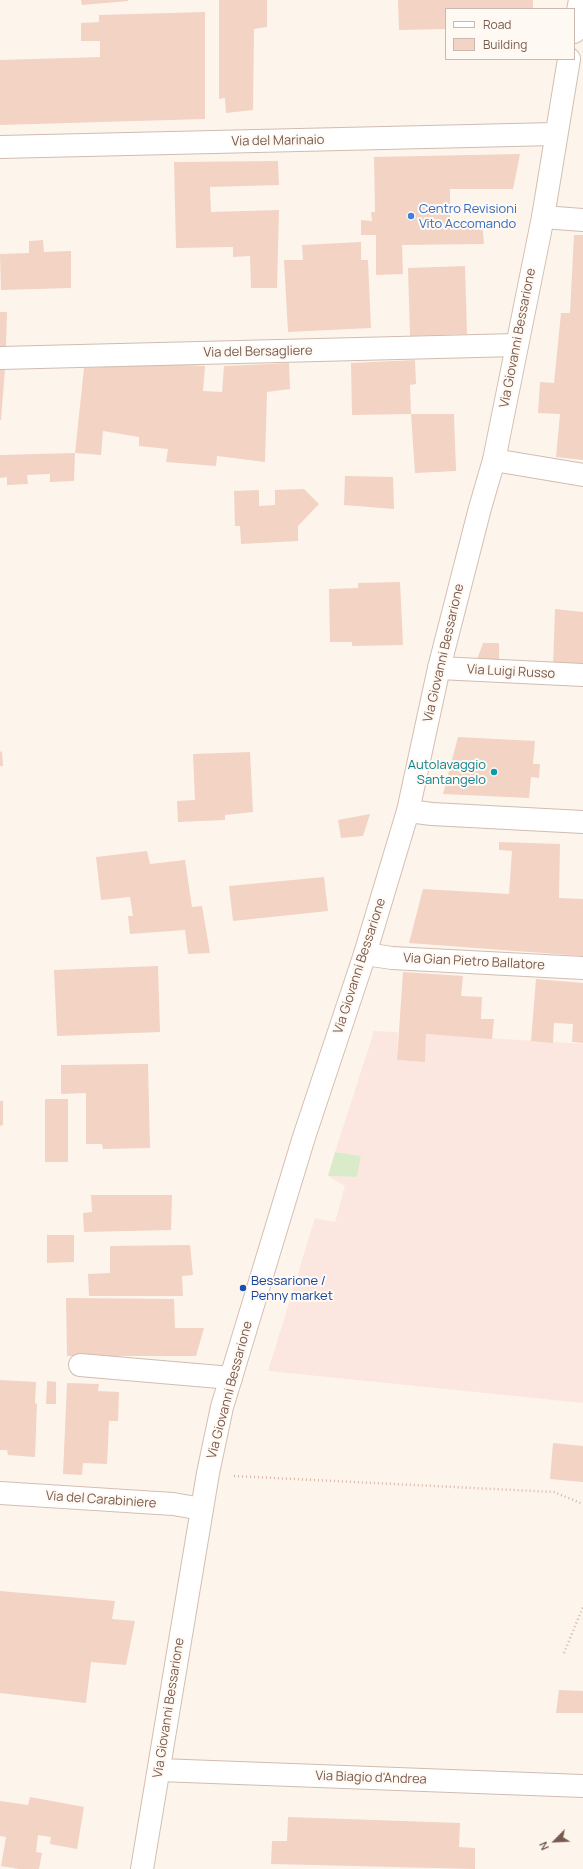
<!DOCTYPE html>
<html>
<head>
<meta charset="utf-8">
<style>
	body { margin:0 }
	#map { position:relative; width:583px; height:1869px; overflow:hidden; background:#fdf5ec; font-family:Manrope,sans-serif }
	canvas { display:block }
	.legend { position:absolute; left:445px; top:8px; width:130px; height:52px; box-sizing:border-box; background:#fff9f3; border:1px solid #c9b9b1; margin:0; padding:5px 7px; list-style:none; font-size:12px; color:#795a4e }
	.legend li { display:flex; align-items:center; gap:8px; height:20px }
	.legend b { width:20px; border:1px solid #c9b9b1 }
	.north { position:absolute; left:535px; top:1821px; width:40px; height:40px; -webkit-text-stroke:3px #fff9f3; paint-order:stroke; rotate:246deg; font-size:11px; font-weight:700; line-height:16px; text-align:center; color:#795a4e }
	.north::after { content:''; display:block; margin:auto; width:14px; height:18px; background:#795a4e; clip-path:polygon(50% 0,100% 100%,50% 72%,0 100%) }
</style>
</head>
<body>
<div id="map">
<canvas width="583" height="1869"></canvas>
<ul class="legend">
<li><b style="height:5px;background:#fff"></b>Road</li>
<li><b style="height:11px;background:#f2d3c4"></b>Building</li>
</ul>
<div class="north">N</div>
</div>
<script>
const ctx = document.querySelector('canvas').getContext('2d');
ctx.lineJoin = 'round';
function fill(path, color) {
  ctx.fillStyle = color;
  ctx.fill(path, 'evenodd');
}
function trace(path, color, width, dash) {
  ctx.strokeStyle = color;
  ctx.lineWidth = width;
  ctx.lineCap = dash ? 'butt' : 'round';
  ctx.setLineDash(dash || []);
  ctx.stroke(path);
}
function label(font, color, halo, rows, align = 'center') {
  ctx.font = font + ' Manrope,sans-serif';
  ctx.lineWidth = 4;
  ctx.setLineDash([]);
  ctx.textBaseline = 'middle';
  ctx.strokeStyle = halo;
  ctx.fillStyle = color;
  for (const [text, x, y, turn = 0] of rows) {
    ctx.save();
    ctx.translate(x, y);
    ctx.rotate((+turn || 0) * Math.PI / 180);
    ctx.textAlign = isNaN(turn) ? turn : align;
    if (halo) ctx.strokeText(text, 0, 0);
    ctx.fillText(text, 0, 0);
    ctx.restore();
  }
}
const commercial = new Path2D(`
	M 374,1031 L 398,1032 L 397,1060 L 425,1062 L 426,1034 L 583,1044 L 583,1403 L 268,1371 L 315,1218 L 335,1222 L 345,1186 L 328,1176 L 357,1177 L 361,1156 L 335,1152 Z`);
const green = new Path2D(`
	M 335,1152 L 361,1156 L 357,1177 L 328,1176 Z`);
const building = new Path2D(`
	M 81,0 L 128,0 L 128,1 L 82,5 Z
	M 219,0 L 267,0 L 267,27 L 254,29 L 253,110 L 226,113 L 225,98 L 219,99 Z
	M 398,0 L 533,0 L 533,9 L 446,9 L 446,29 L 399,30 Z
	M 205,12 L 205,119 L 0,125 L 0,60 L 100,57 L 100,41 L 81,41 L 81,23 L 99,22 L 99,15 Z
	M 520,154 L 513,189 L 450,189 L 450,223 L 482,222 L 484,244 L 402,245 L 403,274 L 376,275 L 376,235 L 361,235 L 361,220 L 372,221 L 371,212 L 375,212 L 374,157 Z
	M 278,161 L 279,185 L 210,187 L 211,212 L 279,210 L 277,288 L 251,288 L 250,256 L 233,257 L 233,247 L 176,248 L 174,162 Z
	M 574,235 L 583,235 L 583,460 L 556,457 L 560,414 L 538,413 L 540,382 L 554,383 L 561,313 L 570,313 Z
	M 43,240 L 44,252 L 71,251 L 71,288 L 1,290 L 0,254 L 29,253 L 29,241 Z
	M 361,242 L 361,260 L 368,260 L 371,328 L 288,332 L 284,260 L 303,260 L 302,245 Z
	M 465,266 L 467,334 L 410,336 L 408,268 Z
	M 0,312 L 7,312 L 6,346 L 0,346 Z
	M 415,360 L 416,384 L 410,385 L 411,414 L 352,415 L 351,363 Z
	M 289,363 L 290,389 L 267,392 L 265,462 L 217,456 L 216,466 L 166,462 L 168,449 L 139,446 L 139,437 L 103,431 L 101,455 L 75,453 L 84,368 L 166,364 L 205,366 L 203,391 L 222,392 L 224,366 Z
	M 0,369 L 5,369 L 1,420 L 0,420 Z
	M 411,414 L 454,414 L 456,471 L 415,473 Z
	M 75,453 L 74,481 L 50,482 L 50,474 L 27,475 L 28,484 L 7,485 L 7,477 L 0,478 L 0,455 Z
	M 345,476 L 393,477 L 394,509 L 344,505 Z
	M 304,489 L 319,504 L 298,526 L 298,541 L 241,544 L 240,526 L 235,526 L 234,491 L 259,490 L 259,506 L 275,505 L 275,490 Z
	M 400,582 L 403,645 L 352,646 L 352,642 L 330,642 L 329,589 L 358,588 L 358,583 Z
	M 555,609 L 583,612 L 583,667 L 553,666 Z
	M 483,643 L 499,643 L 499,663 L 476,662 Z
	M 458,737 L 535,741 L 533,764 L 540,764 L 539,778 L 531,777 L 529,798 L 443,794 Z
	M 2,751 L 3,766 L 0,766 L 0,752 Z
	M 250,752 L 253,812 L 225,815 L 225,820 L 178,822 L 177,801 L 195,800 L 193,754 Z
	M 370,814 L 363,836 L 341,838 L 338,820 Z
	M 499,842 L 560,844 L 559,898 L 583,899 L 583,956 L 409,943 L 423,889 L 509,894 L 512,851 L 499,850 Z
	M 147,851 L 150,864 L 185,860 L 192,907 L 202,906 L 210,953 L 188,954 L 185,930 L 130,934 L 128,916 L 133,916 L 130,897 L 101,900 L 96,857 Z
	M 324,877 L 328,911 L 233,921 L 229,886 Z
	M 158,966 L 160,1032 L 57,1036 L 54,970 Z
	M 403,972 L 463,976 L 461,996 L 482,997 L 481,1019 L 494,1019 L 492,1039 L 426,1034 L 425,1062 L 397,1060 Z
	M 536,979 L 583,983 L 583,1043 L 572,1042 L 573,1024 L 554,1023 L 553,1043 L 531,1041 Z
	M 148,1064 L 150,1148 L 103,1149 L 102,1144 L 86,1144 L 86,1093 L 61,1094 L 61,1065 Z
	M 45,1099 L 68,1099 L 68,1162 L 45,1162 Z
	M 0,1101 L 3,1101 L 3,1125 L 0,1126 Z
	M 91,1195 L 172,1195 L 171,1230 L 84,1232 L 83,1213 L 92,1212 Z
	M 47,1235 L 74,1235 L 74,1262 L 47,1263 Z
	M 190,1245 L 193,1275 L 182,1276 L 183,1296 L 89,1296 L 88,1274 L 110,1273 L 110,1246 Z
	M 66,1298 L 174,1299 L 175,1328 L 204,1328 L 196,1356 L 67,1356 Z
	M 0,1380 L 36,1382 L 35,1403 L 37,1404 L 35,1457 L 8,1455 L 7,1450 L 0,1450 Z
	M 47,1381 L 56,1382 L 56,1404 L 46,1404 Z
	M 67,1383 L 99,1384 L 98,1391 L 119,1392 L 118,1421 L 109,1421 L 107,1464 L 83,1463 L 82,1475 L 63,1474 Z
	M 553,1443 L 583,1446 L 583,1482 L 550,1479 Z
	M 0,1591 L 115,1601 L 112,1619 L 135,1621 L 126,1665 L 91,1662 L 86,1703 L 0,1693 Z
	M 559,1690 L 583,1691 L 583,1713 L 556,1713 Z
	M 30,1797 L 84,1807 L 77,1849 L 50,1844 L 51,1837 L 38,1835 L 36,1852 L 42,1853 L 39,1869 L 19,1869 L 1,1866 L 6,1837 L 0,1836 L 0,1801 L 28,1805 Z
	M 288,1817 L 460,1823 L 459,1847 L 475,1848 L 475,1869 L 271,1864 L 272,1841 L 287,1841 Z`);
const path = new Path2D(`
	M 234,1476 L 554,1492 L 583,1504
	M 564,1653 L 583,1607`);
const street = new Path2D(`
	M 0,147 L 555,134
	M 543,217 L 583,220
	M 0,358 L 517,345
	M 494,460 L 583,475
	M 439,668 L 583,675
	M 408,811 L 432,814 L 583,822
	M 365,954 L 392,958 L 583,968
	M 80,1365 L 231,1378
	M 159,1770 L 583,1786`);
const secondary = new Path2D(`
	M 574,32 L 580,0
	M 0,1493 L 173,1504 L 202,1509
	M 142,1869 L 208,1473 L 222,1407 L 304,1137 L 365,954 L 408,811 L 439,668 L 480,508 L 494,460 L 543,217 L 569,59`);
const markers = [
	[411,216,4,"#3f7fe0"],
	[494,772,4,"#0f9aa8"],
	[243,1288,4,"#1a4fb4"]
];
const streetNames = [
	["Via del Marinaio",278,141,-1],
	["Via Giovanni Bessarione",518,338,-79],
	["Via del Bersagliere",258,352,-1],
	["Via Giovanni Bessarione",444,653,-77],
	["Via Luigi Russo",511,672,3],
	["Via Gian Pietro Ballatore",474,962,3],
	["Via Giovanni Bessarione",360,966,-72],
	["Via Giovanni Bessarione",230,1390,-75],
	["Via del Carabiniere",101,1500,4],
	["Via Giovanni Bessarione",169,1708,-81],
	["Via Biagio d'Andrea",371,1778,2]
];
const shopNames = [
	["Centro Revisioni",419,209],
	["Vito Accomando",419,224]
];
const cultureNames = [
	["Autolavaggio",486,765],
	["Santangelo",486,780]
];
const transitNames = [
	["Bessarione /",251,1281],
	["Penny market",251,1296]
];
fill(commercial, '#fce7e0');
fill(green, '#d9ebc9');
fill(building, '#f2d3c4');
trace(street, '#d0bcb0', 24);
trace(secondary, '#d5beb0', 24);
trace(path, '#d8b6a6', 2.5, [1, 3]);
trace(street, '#fff', 22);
trace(secondary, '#fff', 22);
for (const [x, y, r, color] of markers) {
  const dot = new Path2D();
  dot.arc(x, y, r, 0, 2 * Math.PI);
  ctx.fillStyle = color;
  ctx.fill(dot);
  trace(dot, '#fff9f3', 1.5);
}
label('13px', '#795a4e', '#fff9f3', streetNames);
label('13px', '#366cbe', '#fff9f3', shopNames, 'left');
label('13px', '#0d838f', '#fff9f3', cultureNames, 'right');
label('13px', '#164399', '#fff9f3', transitNames, 'left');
</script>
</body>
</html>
